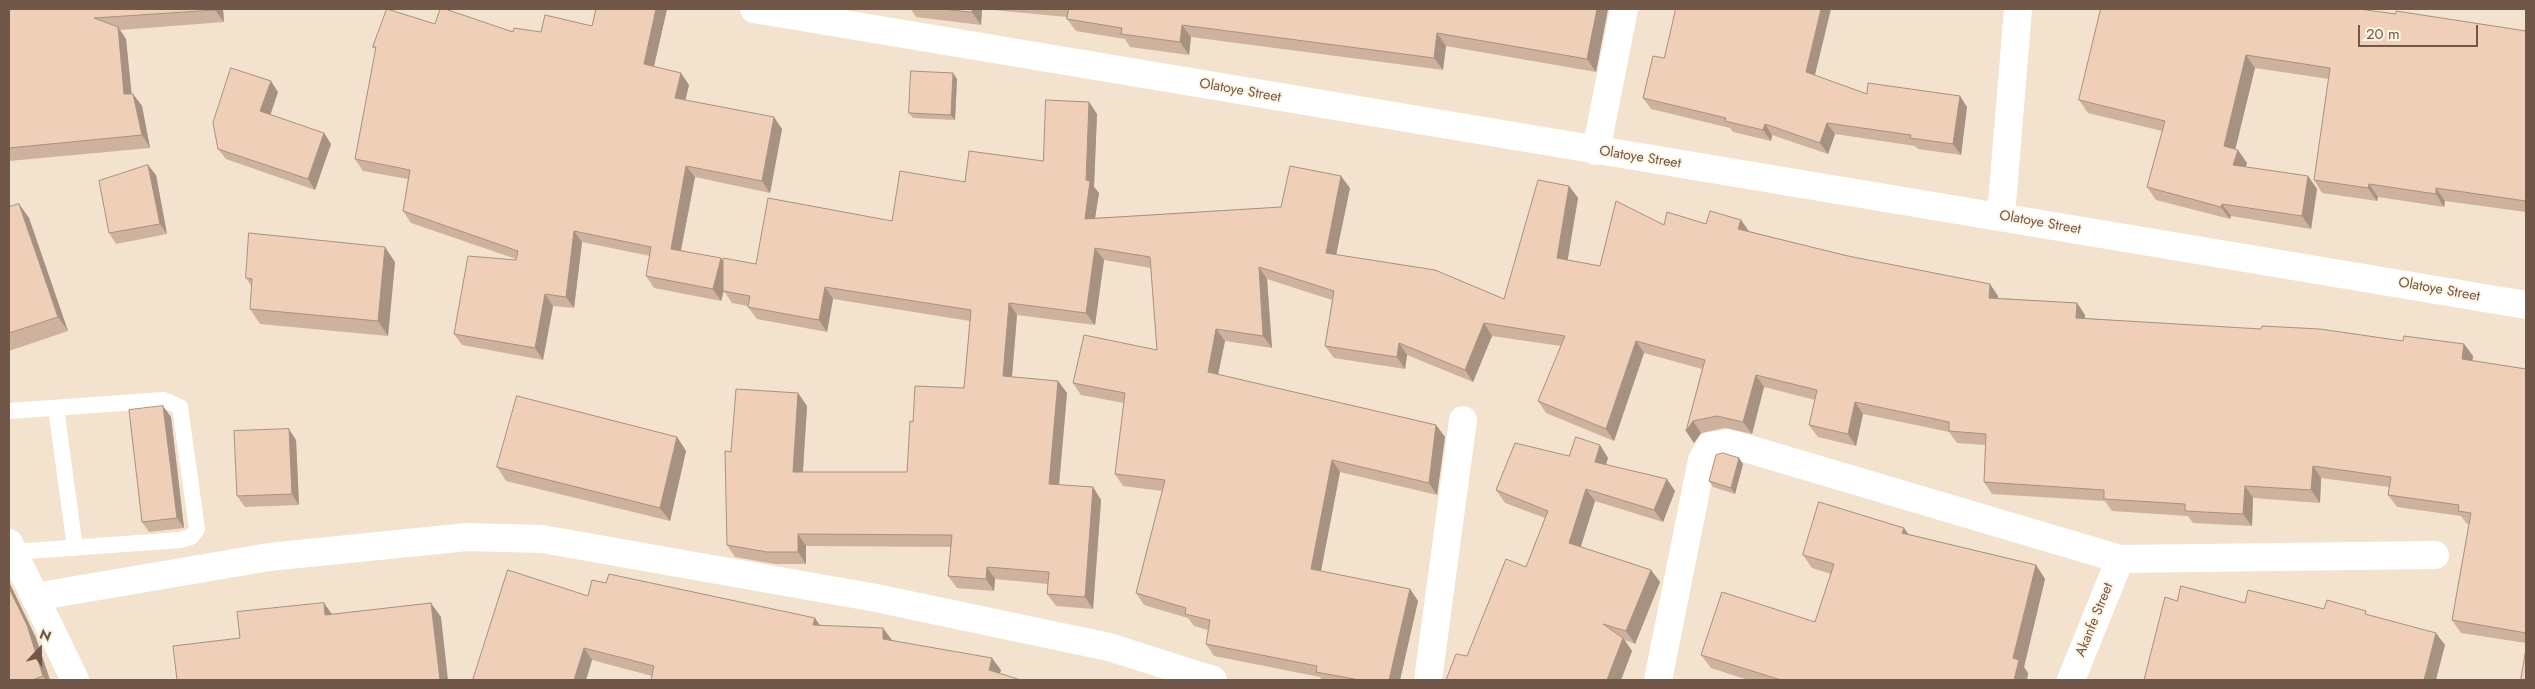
<!DOCTYPE html>
<html>
<head>
<meta charset="utf-8">
<style>
	body { margin:0 }
	#map { position:relative; width:2535px; height:689px; overflow:hidden; background:#fbf1df; font-family:Jost,sans-serif }
	canvas { display:block }
	.frame { position:absolute; inset:0; border:10px solid #705748; pointer-events:none }
	.north { position:absolute; left:15px; top:624px; width:50px; height:50px; -webkit-text-stroke:4px #fef5e5; paint-order:stroke; rotate:21deg; font-size:14px; font-weight:700; line-height:20px; text-align:center; color:#705748 }
	.north::after { content:''; display:block; margin:auto; width:18px; height:22px; background:#705748; clip-path:polygon(50% 0,100% 100%,50% 72%,0 100%) }
	.scale { position:absolute; left:2358px; top:25px; width:120px; height:22px; box-sizing:border-box; border:2px solid #705748; border-top:0; padding-left:6px; font-size:15px; line-height:18px; white-space:nowrap; color:#705748; -webkit-text-stroke:4px #fef5e5; paint-order:stroke }
</style>
</head>
<body>
<div id="map">
<canvas width="2535" height="689"></canvas>
<div class="frame"></div>
<div class="north">N</div>
<div class="scale">20 m</div>
</div>
<script>
const ctx = document.querySelector('canvas').getContext('2d');
ctx.lineJoin = 'round';
function fill(path, color) {
  ctx.fillStyle = color;
  ctx.fill(path, 'evenodd');
}
function trace(path, color, width, dash) {
  ctx.strokeStyle = color;
  ctx.lineWidth = width;
  ctx.lineCap = dash ? 'butt' : 'round';
  ctx.setLineDash(dash || []);
  ctx.stroke(path);
}
function label(font, color, halo, rows, align = 'center') {
  ctx.font = font + ' Jost,sans-serif';
  ctx.lineWidth = 4;
  ctx.setLineDash([]);
  ctx.textBaseline = 'middle';
  ctx.strokeStyle = halo;
  ctx.fillStyle = color;
  for (const [text, x, y, turn = 0] of rows) {
    ctx.save();
    ctx.translate(x, y);
    ctx.rotate((+turn || 0) * Math.PI / 180);
    ctx.textAlign = isNaN(turn) ? turn : align;
    if (halo) ctx.strokeText(text, 0, 0);
    ctx.fillText(text, 0, 0);
    ctx.restore();
  }
}
const residential = new Path2D(`
	M 9,9 L 2526,9 L 2526,680 L 9,680 Z`);
const lane = new Path2D(`
	M 56,408 L 75,548
	M 9,411 L 164,400 L 180,407 L 197,529 L 191,537 L 180,540 L 14,552`);
const street = new Path2D(`
	M 754,9 C 1344,109 1936,205 2526,305
	M 1596,151 L 1624,9
	M 2001,216 L 2018,9
	M 9,543 L 75,680
	M 35,597 L 269,557 L 467,537 L 542,539 L 876,598 L 1109,647 L 1213,680
	M 1428,680 L 1463,420
	M 1658,680 L 1702,460 L 1710,446 L 1728,443 L 2120,559 L 2435,555
	M 2071,680 L 2120,559`);
const wall = new Path2D(`
	M 9,9 L 223,9 L 224,22 L 120,30 L 126,39 L 131,94 L 133,94 L 142,106 L 150,148 L 9,161 Z
	M 596,9 L 667,9 L 654,66 L 689,85 L 685,100 L 782,129 L 770,193 L 695,177 L 681,250 L 723,261 L 756,264 L 892,221 L 965,182 L 1043,161 L 1089,102 L 1097,114 L 1094,187 L 1099,193 L 1095,218 L 1281,207 L 1350,188 L 1336,255 L 1504,299 L 1569,186 L 1578,198 L 1567,260 L 1600,266 L 1664,225 L 1706,224 L 1741,220 L 1749,231 L 1998,296 L 1998,298 L 2077,303 L 2085,315 L 2085,318 L 2403,341 L 2464,344 L 2473,356 L 2472,361 L 2526,369 L 2526,643 L 2461,633 L 2452,620 L 2469,524 L 2467,524 L 2461,516 L 2397,507 L 2388,495 L 2389,487 L 2321,478 L 2320,503 L 2253,498 L 2252,526 L 2193,523 L 2188,516 L 2112,511 L 2105,501 L 1992,494 L 1984,482 L 1986,445 L 1957,443 L 1949,432 L 1863,414 L 1856,446 L 1818,437 L 1809,425 L 1815,400 L 1764,387 L 1752,434 L 1725,428 L 1701,433 L 1694,443 L 1686,431 L 1702,369 L 1644,353 L 1614,441 L 1546,413 L 1538,401 L 1561,346 L 1492,336 L 1473,382 L 1407,355 L 1405,369 L 1334,358 L 1325,346 L 1332,300 L 1267,279 L 1272,348 L 1225,341 L 1218,375 L 1436,425 L 1445,437 L 1437,495 L 1340,472 L 1321,571 L 1410,589 L 1418,601 L 1400,680 L 1322,680 L 1320,677 L 1214,656 L 1206,644 L 1208,630 L 1194,626 L 1188,618 L 1144,605 L 1136,593 L 1162,491 L 1123,486 L 1115,474 L 1124,403 L 1081,395 L 1073,383 L 1157,350 L 1151,268 L 1104,260 L 1095,325 L 1017,315 L 1012,377 L 1058,381 L 1067,393 L 1059,485 L 1093,487 L 1101,500 L 1093,609 L 1056,606 L 1047,594 L 1048,584 L 995,579 L 994,591 L 957,588 L 948,576 L 951,547 L 806,546 L 806,564 L 775,564 L 735,557 L 727,545 L 731,452 L 798,393 L 807,406 L 803,472 L 907,472 L 913,422 L 964,388 L 970,321 L 833,299 L 827,332 L 757,319 L 748,307 L 748,306 L 732,303 L 724,291 L 721,301 L 654,288 L 646,276 L 650,256 L 582,242 L 574,308 L 553,306 L 543,360 L 462,345 L 454,334 L 516,260 L 516,259 L 411,223 L 403,211 L 408,179 L 363,171 L 355,159 L 376,50 L 373,47 L 435,24 L 513,32 L 541,32 L 592,26 Z
	M 911,9 L 1608,9 L 1596,72 L 1446,46 L 1443,70 L 1191,37 L 1189,55 L 1130,47 L 1125,39 L 1076,31 L 1067,19 L 1067,17 L 982,9 L 981,25 L 916,17 Z
	M 2396,14 L 2526,31 L 2526,212 L 2445,201 L 2444,207 L 2378,197 L 2377,201 L 2322,193 L 2314,180 L 2329,79 L 2255,68 L 2235,149 L 2247,163 L 2246,167 L 2308,176 L 2317,189 L 2311,229 L 2231,216 L 2230,219 L 2156,200 L 2147,187 L 2162,131 L 2088,113 L 2079,100 Z
	M 1815,76 L 1867,94 L 1967,107 L 1961,155 L 1918,149 L 1915,146 L 1835,134 L 1828,154 L 1772,135 L 1771,141 L 1733,132 L 1730,128 L 1651,109 L 1643,98 Z
	M 957,79 L 955,120 L 913,118 L 909,113 Z
	M 278,92 L 270,115 L 324,133 L 331,144 L 315,190 L 226,159 L 218,149 Z
	M 156,175 L 167,234 L 116,244 L 109,233 Z
	M 19,204 L 29,218 L 68,331 L 9,351 L 9,207 Z
	M 395,262 L 388,336 L 260,324 L 250,309 L 252,287 L 246,278 Z
	M 171,417 L 184,528 L 149,532 L 142,522 Z
	M 677,437 L 686,451 L 670,521 L 506,481 L 497,467 Z
	M 296,440 L 299,505 L 245,507 L 237,496 Z
	M 1600,445 L 1608,458 L 1606,465 L 1675,491 L 1663,522 L 1595,501 L 1580,547 L 1651,570 L 1660,582 L 1635,644 L 1625,640 L 1632,651 L 1621,680 L 1446,680 L 1467,656 L 1526,567 L 1545,518 L 1505,503 L 1496,490 L 1569,456 Z
	M 1743,464 L 1735,494 L 1713,487 L 1709,481 Z
	M 1904,528 L 1908,534 L 2036,565 L 2045,579 L 2024,667 L 2028,673 L 2027,680 L 1748,680 L 1711,668 L 1701,655 L 1815,622 L 1831,574 L 1812,568 L 1803,555 Z
	M 9,582 L 36,638 L 50,680 L 9,680 Z
	M 606,583 L 892,640 L 1001,670 L 652,676 L 592,660 L 586,680 L 473,680 L 588,596 Z`);
const shadedWall = new Path2D(`
	M 215,9 L 223,9 L 224,22 L 215,10 Z
	M 656,9 L 667,9 L 652,75 L 644,64 Z
	M 972,9 L 982,9 L 981,25 L 972,12 Z
	M 1597,9 L 1608,9 L 1596,72 L 1587,59 Z
	M 1821,9 L 1831,9 L 1813,83 L 1806,72 Z
	M 1182,25 L 1191,37 L 1189,55 L 1180,42 Z
	M 118,27 L 126,39 L 133,107 L 124,94 Z
	M 1437,33 L 1446,46 L 1443,70 L 1434,58 Z
	M 2246,55 L 2255,68 L 2233,159 L 2224,146 Z
	M 681,73 L 689,85 L 683,110 L 675,98 Z
	M 953,73 L 957,79 L 955,120 L 951,115 Z
	M 271,81 L 278,92 L 268,122 L 260,111 Z
	M 133,94 L 142,106 L 150,148 L 142,135 Z
	M 1960,96 L 1967,107 L 1961,155 L 1953,144 Z
	M 1089,102 L 1097,114 L 1094,187 L 1099,193 L 1093,231 L 1085,219 Z
	M 774,117 L 782,129 L 770,193 L 762,181 Z
	M 1827,123 L 1835,134 L 1828,154 L 1820,143 Z
	M 1765,124 L 1772,135 L 1771,141 L 1763,130 Z
	M 324,133 L 331,144 L 315,190 L 308,179 Z
	M 2238,150 L 2247,163 L 2242,178 L 2233,165 Z
	M 148,165 L 156,175 L 167,234 L 160,224 Z
	M 686,166 L 695,177 L 679,260 L 671,249 Z
	M 1341,176 L 1350,188 L 1334,265 L 1326,253 Z
	M 2308,176 L 2317,189 L 2311,229 L 2302,216 Z
	M 2369,184 L 2378,197 L 2377,201 L 2368,188 Z
	M 1569,186 L 1578,198 L 1566,270 L 1557,258 Z
	M 2436,188 L 2445,201 L 2444,207 L 2436,194 Z
	M 19,204 L 29,218 L 68,331 L 58,317 Z
	M 2222,204 L 2231,216 L 2230,219 L 2221,207 Z
	M 1741,220 L 1749,232 L 1738,229 Z
	M 574,231 L 582,242 L 574,308 L 566,297 Z
	M 385,247 L 395,262 L 388,336 L 378,321 Z
	M 1095,248 L 1104,260 L 1095,325 L 1086,313 Z
	M 721,258 L 729,269 L 721,301 L 713,289 Z
	M 1259,267 L 1267,279 L 1272,348 L 1263,336 Z
	M 1990,284 L 1998,296 L 1998,310 L 1989,298 Z
	M 825,287 L 833,299 L 827,332 L 819,320 Z
	M 545,294 L 553,306 L 543,360 L 535,348 Z
	M 1009,303 L 1017,315 L 1011,388 L 1003,376 Z
	M 2077,303 L 2085,315 L 2084,330 L 2076,318 Z
	M 1484,323 L 1492,336 L 1473,382 L 1465,370 Z
	M 1216,329 L 1225,341 L 1216,384 L 1208,372 Z
	M 1636,341 L 1644,353 L 1614,441 L 1606,429 Z
	M 1399,343 L 1407,355 L 1405,369 L 1397,357 Z
	M 2464,344 L 2473,356 L 2471,372 L 2462,359 Z
	M 1756,375 L 1764,387 L 1752,434 L 1743,422 Z
	M 1058,381 L 1067,393 L 1058,496 L 1049,484 Z
	M 798,393 L 807,406 L 802,484 L 793,472 Z
	M 1855,402 L 1863,414 L 1856,446 L 1848,434 Z
	M 163,406 L 171,417 L 184,528 L 177,518 Z
	M 1693,421 L 1701,433 L 1694,443 L 1686,431 Z
	M 1436,425 L 1445,437 L 1437,495 L 1429,483 Z
	M 289,429 L 296,440 L 299,505 L 292,494 Z
	M 677,437 L 686,451 L 670,521 L 660,508 Z
	M 1600,445 L 1608,458 L 1603,474 L 1595,462 Z
	M 1739,458 L 1743,464 L 1735,494 L 1731,488 Z
	M 1332,460 L 1340,472 L 1319,581 L 1311,569 Z
	M 2313,466 L 2321,478 L 2320,503 L 2311,490 Z
	M 1667,479 L 1675,491 L 1663,522 L 1654,510 Z
	M 2245,486 L 2253,498 L 2252,526 L 2243,514 Z
	M 1093,487 L 1101,500 L 1093,609 L 1085,597 Z
	M 1586,489 L 1595,501 L 1578,556 L 1569,543 Z
	M 1904,528 L 1914,542 L 1902,533 Z
	M 798,534 L 806,546 L 806,564 L 798,552 Z
	M 2036,565 L 2045,579 L 2024,667 L 2028,673 L 2027,680 L 2014,680 L 2013,658 Z
	M 987,567 L 995,579 L 994,591 L 986,579 Z
	M 1651,570 L 1660,582 L 1635,644 L 1626,631 Z
	M 9,582 L 36,638 L 50,680 L 46,680 L 43,676 L 9,588 Z
	M 1410,589 L 1418,601 L 1400,680 L 1389,680 Z
	M 324,603 L 334,617 L 325,615 Z
	M 431,603 L 441,617 L 448,680 L 440,680 Z
	M 815,618 L 823,630 L 813,625 Z
	M 883,628 L 892,640 L 883,639 Z
	M 2436,633 L 2445,645 L 2436,680 L 2424,680 Z
	M 1623,638 L 1632,651 L 1621,680 L 1607,680 Z
	M 584,648 L 592,660 L 586,680 L 574,680 Z
	M 992,658 L 1001,670 L 998,680 L 989,670 Z`);
const building = new Path2D(`
	M 9,9 L 215,9 L 215,10 L 94,18 L 118,27 L 124,94 L 133,94 L 142,135 L 9,148 Z
	M 387,9 L 435,24 L 440,9 L 445,9 L 513,32 L 514,28 L 541,32 L 545,15 L 592,26 L 596,9 L 656,9 L 644,64 L 681,73 L 675,98 L 774,117 L 762,181 L 686,166 L 671,249 L 721,258 L 713,289 L 646,276 L 651,247 L 574,231 L 566,297 L 545,294 L 535,348 L 454,334 L 468,256 L 516,260 L 518,251 L 403,211 L 410,170 L 355,159 L 376,47 L 373,47 Z
	M 943,9 L 972,9 L 972,12 Z
	M 1069,9 L 1597,9 L 1587,59 L 1437,33 L 1434,58 L 1182,25 L 1180,42 L 1121,34 L 1122,28 L 1067,19 Z
	M 1676,9 L 1821,9 L 1806,72 L 1867,94 L 1868,83 L 1960,96 L 1953,144 L 1910,138 L 1911,135 L 1827,123 L 1820,143 L 1765,124 L 1763,130 L 1725,121 L 1726,118 L 1643,98 L 1653,56 L 1664,58 Z
	M 2101,9 L 2359,9 L 2396,14 L 2396,11 L 2526,31 L 2526,201 L 2436,188 L 2436,194 L 2369,184 L 2368,188 L 2314,180 L 2330,68 L 2246,55 L 2224,146 L 2238,150 L 2233,165 L 2308,176 L 2302,216 L 2222,204 L 2221,207 L 2147,187 L 2165,121 L 2079,100 Z
	M 231,68 L 271,81 L 260,111 L 324,133 L 308,179 L 218,149 L 213,123 Z
	M 911,71 L 953,73 L 951,115 L 909,113 Z
	M 1046,100 L 1089,102 L 1086,180 L 1090,181 L 1085,219 L 1281,207 L 1290,166 L 1341,176 L 1326,253 L 1435,270 L 1504,299 L 1538,180 L 1569,186 L 1557,258 L 1600,266 L 1616,201 L 1664,225 L 1667,212 L 1706,224 L 1710,211 L 1741,220 L 1738,229 L 1848,256 L 1990,284 L 1989,298 L 2077,303 L 2076,318 L 2261,329 L 2262,326 L 2320,329 L 2403,341 L 2404,336 L 2464,344 L 2462,359 L 2526,369 L 2526,633 L 2452,620 L 2471,513 L 2458,511 L 2459,505 L 2388,495 L 2391,477 L 2313,466 L 2311,490 L 2245,486 L 2243,514 L 2185,511 L 2185,504 L 2104,499 L 2104,490 L 1984,482 L 1986,434 L 1949,431 L 1949,422 L 1855,402 L 1848,434 L 1809,425 L 1817,390 L 1756,375 L 1743,422 L 1717,416 L 1693,421 L 1686,431 L 1705,360 L 1636,341 L 1606,429 L 1538,401 L 1565,336 L 1484,323 L 1465,370 L 1399,343 L 1397,357 L 1325,346 L 1334,291 L 1259,267 L 1263,336 L 1216,329 L 1208,372 L 1436,425 L 1429,483 L 1332,460 L 1311,569 L 1410,589 L 1389,680 L 1360,680 L 1316,672 L 1317,666 L 1206,644 L 1210,620 L 1185,614 L 1186,608 L 1136,593 L 1165,480 L 1115,474 L 1125,393 L 1073,383 L 1084,335 L 1157,350 L 1150,257 L 1095,248 L 1086,313 L 1009,303 L 1003,376 L 1058,381 L 1049,484 L 1093,487 L 1085,597 L 1047,594 L 1049,572 L 987,567 L 986,579 L 948,576 L 952,535 L 798,534 L 798,552 L 767,552 L 727,545 L 725,451 L 731,452 L 736,389 L 798,393 L 793,472 L 907,472 L 910,421 L 913,422 L 915,386 L 964,388 L 971,310 L 825,287 L 819,320 L 748,307 L 750,296 L 723,291 L 723,258 L 756,264 L 768,198 L 892,221 L 900,171 L 965,182 L 969,151 L 1043,161 Z
	M 148,165 L 160,224 L 109,233 L 99,181 Z
	M 19,204 L 58,317 L 9,333 L 9,207 Z
	M 249,233 L 385,247 L 378,321 L 250,309 L 252,279 L 246,278 Z
	M 517,396 L 677,437 L 660,508 L 497,467 Z
	M 163,406 L 177,518 L 142,522 L 129,410 Z
	M 289,429 L 292,494 L 237,496 L 234,431 Z
	M 1576,437 L 1600,445 L 1595,462 L 1667,479 L 1654,510 L 1586,489 L 1569,543 L 1651,570 L 1626,631 L 1603,624 L 1623,638 L 1607,680 L 1446,680 L 1456,654 L 1467,656 L 1506,559 L 1526,567 L 1548,511 L 1496,490 L 1515,443 L 1569,456 Z
	M 1723,453 L 1739,458 L 1731,488 L 1709,481 L 1716,455 Z
	M 1819,502 L 1904,528 L 1902,533 L 2036,565 L 2013,658 L 2019,660 L 2014,680 L 1781,680 L 1701,655 L 1722,592 L 1815,622 L 1834,564 L 1803,555 Z
	M 508,570 L 588,596 L 592,580 L 606,583 L 609,574 L 815,618 L 813,625 L 883,628 L 883,639 L 992,658 L 989,670 L 1021,680 L 651,680 L 654,666 L 584,648 L 574,680 L 473,680 Z
	M 2181,586 L 2245,603 L 2248,590 L 2324,609 L 2327,600 L 2366,611 L 2365,614 L 2436,633 L 2424,680 L 2144,680 L 2165,597 L 2177,601 Z
	M 9,588 L 27,625 L 43,676 L 32,680 L 9,680 Z
	M 324,603 L 325,615 L 431,603 L 440,680 L 177,680 L 173,646 L 240,638 L 237,612 Z
	M 2526,649 L 2526,680 L 2521,680 Z`);
const streetNames = [
	["Olatoye Street",1240,91,10],
	["Olatoye Street",1640,158,9],
	["Olatoye Street",2040,223,10],
	["Olatoye Street",2439,290,10],
	["Akanfe Street",2095,620,-68]
];
fill(residential, '#f2e2ce');
trace(lane, '#fff', 16);
trace(street, '#fff', 28);
fill(wall, '#ceb29e');
fill(shadedWall, '#a79181');
fill(building, '#efcfb8');
trace(building, '#a79181', 1);
label('14px', '#705748', '#fef5e5', streetNames);
</script>
</body>
</html>
